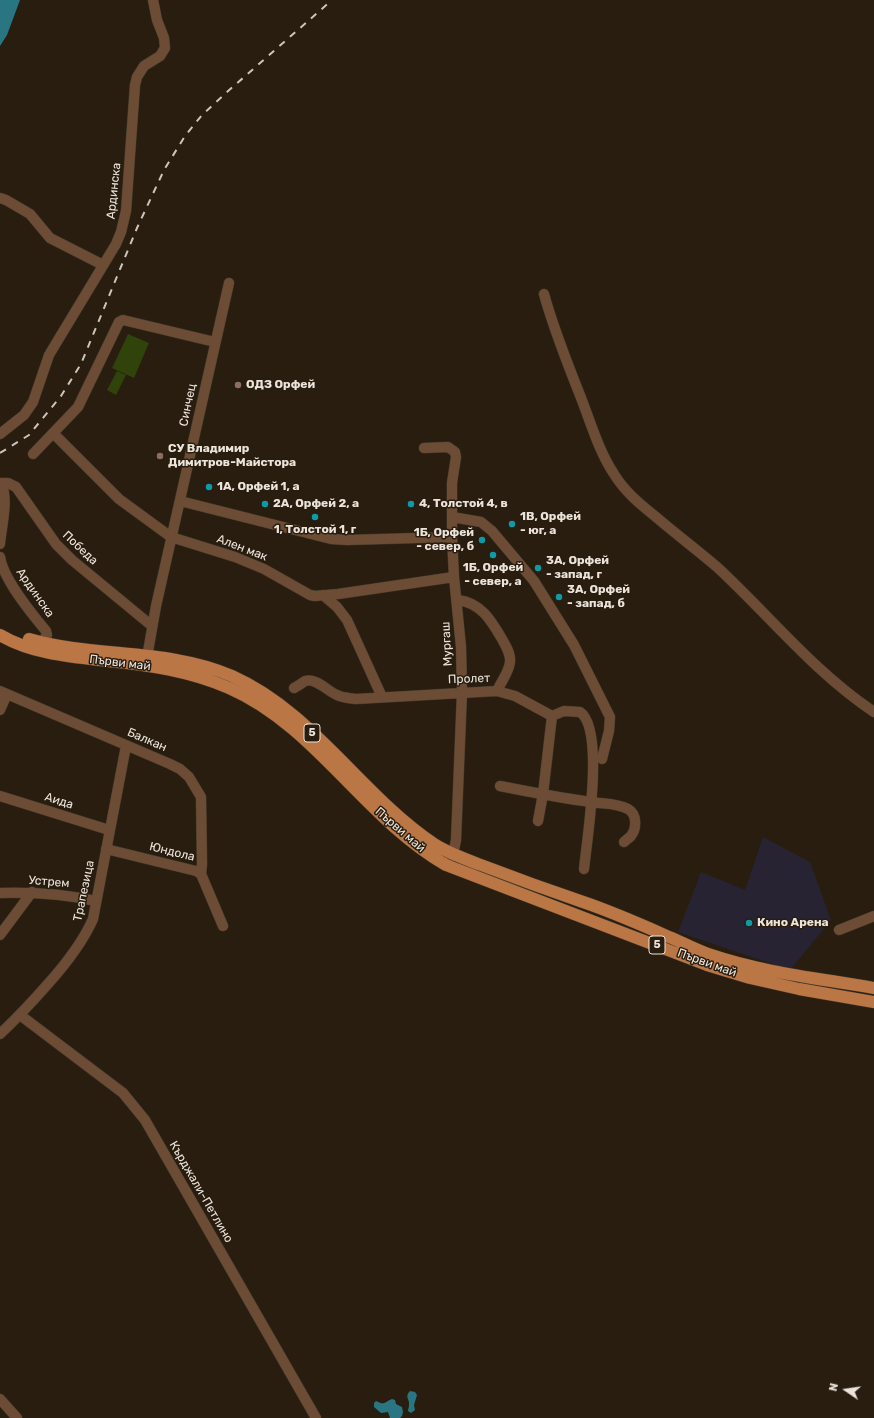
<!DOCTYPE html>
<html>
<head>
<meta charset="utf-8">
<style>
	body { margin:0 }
	#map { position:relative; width:874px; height:1418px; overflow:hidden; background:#281d0f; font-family:Rubik,sans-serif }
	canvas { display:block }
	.north { position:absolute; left:826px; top:1370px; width:40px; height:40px; -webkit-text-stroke:3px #281d0f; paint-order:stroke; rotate:283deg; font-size:11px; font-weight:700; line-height:16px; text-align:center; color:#ece4db }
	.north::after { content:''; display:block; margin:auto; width:14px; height:18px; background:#ece4db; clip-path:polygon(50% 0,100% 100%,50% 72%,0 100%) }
</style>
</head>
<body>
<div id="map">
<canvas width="874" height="1418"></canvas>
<div class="north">N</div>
</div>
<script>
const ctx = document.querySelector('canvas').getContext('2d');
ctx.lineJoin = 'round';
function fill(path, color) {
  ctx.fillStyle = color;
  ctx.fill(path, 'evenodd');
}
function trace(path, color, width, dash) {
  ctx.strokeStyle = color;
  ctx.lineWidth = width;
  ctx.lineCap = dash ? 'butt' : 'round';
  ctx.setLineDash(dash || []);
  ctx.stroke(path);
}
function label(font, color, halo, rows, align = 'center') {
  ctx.font = font + ' Rubik,sans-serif';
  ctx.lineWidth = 3;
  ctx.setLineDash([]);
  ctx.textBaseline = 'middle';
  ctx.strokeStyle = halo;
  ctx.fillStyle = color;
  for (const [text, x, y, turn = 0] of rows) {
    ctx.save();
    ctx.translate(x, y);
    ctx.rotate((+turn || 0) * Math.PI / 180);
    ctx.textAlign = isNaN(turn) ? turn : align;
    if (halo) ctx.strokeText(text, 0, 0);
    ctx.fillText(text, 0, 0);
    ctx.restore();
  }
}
const commercial = new Path2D(`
	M 763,837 L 810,862 L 831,920 L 790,970 L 678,932 L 701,872 L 745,890 Z`);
const green = new Path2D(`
	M 128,334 L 149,343 L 134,378 L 112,368 Z
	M 117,371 L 126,375 L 116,395 L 107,390 Z`);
const water = new Path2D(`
	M 0,0 L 20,0 L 7,35 L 0,46 Z
	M 410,1391 L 415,1392 L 417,1395 L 414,1405 L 415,1410 L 411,1413 L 408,1411 C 408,1409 409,1407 409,1405 C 410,1399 404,1397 410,1391 Z
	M 392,1399 L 395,1400 L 396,1404 L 402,1407 L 403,1412 L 402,1416 L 400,1418 L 390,1418 L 388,1412 L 381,1413 L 374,1407 L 374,1403 L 376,1401 C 385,1406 384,1402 392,1399 Z`);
const minor = new Path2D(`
	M 0,198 L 6,200 L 30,214 L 50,238 L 103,265
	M 544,294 C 554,331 569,367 583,403 C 592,427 600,453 614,474 C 625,492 640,504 656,517 C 676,534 697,550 717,567 C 769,615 814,672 874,712
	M 53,433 L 119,499 L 171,537 L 235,557 L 264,569 L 310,595 L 315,596 L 338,594 L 454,577
	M 0,434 L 24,415 L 33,402 L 49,355 L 116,244 L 121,232 L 126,211 L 135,85 L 137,77 L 144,66 L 160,56 L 165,48 L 164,38 L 157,20 L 153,0
	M 424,448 L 448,447 L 455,452 L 456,457 L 452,483 L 452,537 L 454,577 L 461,647 L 462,692 L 456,840 L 454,850 L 446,865
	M 33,454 L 78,407 L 119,322 L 123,320 L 215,342
	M 0,483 L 8,483 L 16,487 L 56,544 L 72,560 L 152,626
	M 0,483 C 10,494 1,529 0,544
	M 180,501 L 331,539 L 347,540 L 452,537
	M 452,517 L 481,522 L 492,531 L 534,581 L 574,645 L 610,717 L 609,731 L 602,759
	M 0,557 C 3,579 31,613 46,631 L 47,635 L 42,642
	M 323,595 L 337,607 L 347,620 L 382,697
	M 458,600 C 481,603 491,620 502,639 C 506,646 511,654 510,662 C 509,672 501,682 497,691
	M 146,663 L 156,606 L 229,283
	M 294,688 C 298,686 302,683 305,681 C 317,678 327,691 337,695 C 343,698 349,698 356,699 L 497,691 L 515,696 L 552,716
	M 0,691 L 170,764 L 180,769 L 189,777 L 201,797 L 202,864 L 201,874
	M 0,710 L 7,694
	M 552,716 L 564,711 L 580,712 C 605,729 587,839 584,869
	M 500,786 C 530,792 561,798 591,802 C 603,804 617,803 628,809 C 637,814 637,828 631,836 C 629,838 626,840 624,842
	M 0,796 L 109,830
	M 538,821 L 543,794 L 552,716
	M 106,849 L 196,871 L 201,874 L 223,926
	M 0,893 C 33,892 64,894 96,901
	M 839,930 L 874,916
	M 0,935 L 32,892
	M 20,1015 L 123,1093 L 145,1120 L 316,1418
	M 0,1034 C 17,1018 32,1002 47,985 C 65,965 82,944 93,919 L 126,746
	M 0,1399 L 17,1418`);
const major = new Path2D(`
	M 0,635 C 32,654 72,657 108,661 C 149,665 190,671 229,688 C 316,726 364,818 446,865 L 707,965 L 750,978 L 799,989 L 874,1002
	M 29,639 C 95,658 168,648 232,676 C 313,712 361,795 434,844 C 448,853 465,859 481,865 C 515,878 548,890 583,902 C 613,912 644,926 674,939 C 685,944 697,950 708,954 C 764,973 817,978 874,988`);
const rail = new Path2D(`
	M 0,453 L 29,435 L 61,396 L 81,364 L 137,228 L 164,170 L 185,136 L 202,115 L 227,92 L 332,0`);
const markers = [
	[238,385,4,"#8d6e63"],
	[160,456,4,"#8d6e63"],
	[209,487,4,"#0f9aa8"],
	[265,504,4,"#0f9aa8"],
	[411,504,4,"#0f9aa8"],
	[315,517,4,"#0f9aa8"],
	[512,524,4,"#0f9aa8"],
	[482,540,4,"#0f9aa8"],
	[493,555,4,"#0f9aa8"],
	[538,568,4,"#0f9aa8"],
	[559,597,4,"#0f9aa8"],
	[749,923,4,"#0f9aa8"]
];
const shields = [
	[312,733,16],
	[657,945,16]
];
const shieldNames = [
	["5",312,733],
	["5",657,945]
];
const streetNames = [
	["Ардинска",114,191,-84],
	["Синчец",188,405,-78],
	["Победа",80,548,43],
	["Ален мак",242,548,21],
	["Ардинска",35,593,55],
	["Мургаш",447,644,-93],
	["Първи май",120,663,7],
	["Пролет",469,679,-2],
	["Балкан",147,740,23],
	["Аида",59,801,17],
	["Първи май",400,830,41],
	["Юндола",172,852,14],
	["Устрем",49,882,5],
	["Трапезица",84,891,-78],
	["Първи май",707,963,20],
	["Кърджали-Петлино",201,1192,60]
];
const poiNames = [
	["ОДЗ Орфей",246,385],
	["СУ Владимир",168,449],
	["Димитров-Майстора",168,463],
	["1А, Орфей 1, а",217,487],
	["2А, Орфей 2, а",273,504],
	["4, Толстой 4, в",419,504],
	["1В, Орфей",520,517],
	["- юг, а",520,531],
	["1, Толстой 1, г",315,530,"center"],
	["1Б, Орфей",474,533,"right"],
	["- север, б",474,547,"right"],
	["3А, Орфей",546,561],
	["- запад, г",546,575],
	["1Б, Орфей",493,568,"center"],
	["- север, а",493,582,"center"],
	["3А, Орфей",567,590],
	["- запад, б",567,604],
	["Кино Арена",757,923]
];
fill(commercial, '#282333');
fill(green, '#2f430b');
fill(water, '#297682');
trace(minor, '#43392c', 11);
trace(major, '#43392c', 13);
trace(minor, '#6c4c34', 10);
trace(major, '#ba7644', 12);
trace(rail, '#cdc5bb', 2, [7, 7]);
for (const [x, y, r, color] of markers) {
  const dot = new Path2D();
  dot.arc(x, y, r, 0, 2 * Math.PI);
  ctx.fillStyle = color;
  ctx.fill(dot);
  trace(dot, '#281d0f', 1.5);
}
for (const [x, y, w] of shields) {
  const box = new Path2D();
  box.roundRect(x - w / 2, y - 9, w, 18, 3);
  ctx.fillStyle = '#281d0f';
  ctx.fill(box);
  trace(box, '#ece4db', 1);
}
label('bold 11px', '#ece4db', null, shieldNames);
label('12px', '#ece4db', '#281d0f', streetNames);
label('bold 12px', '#ece4db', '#281d0f', poiNames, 'left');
</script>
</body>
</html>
